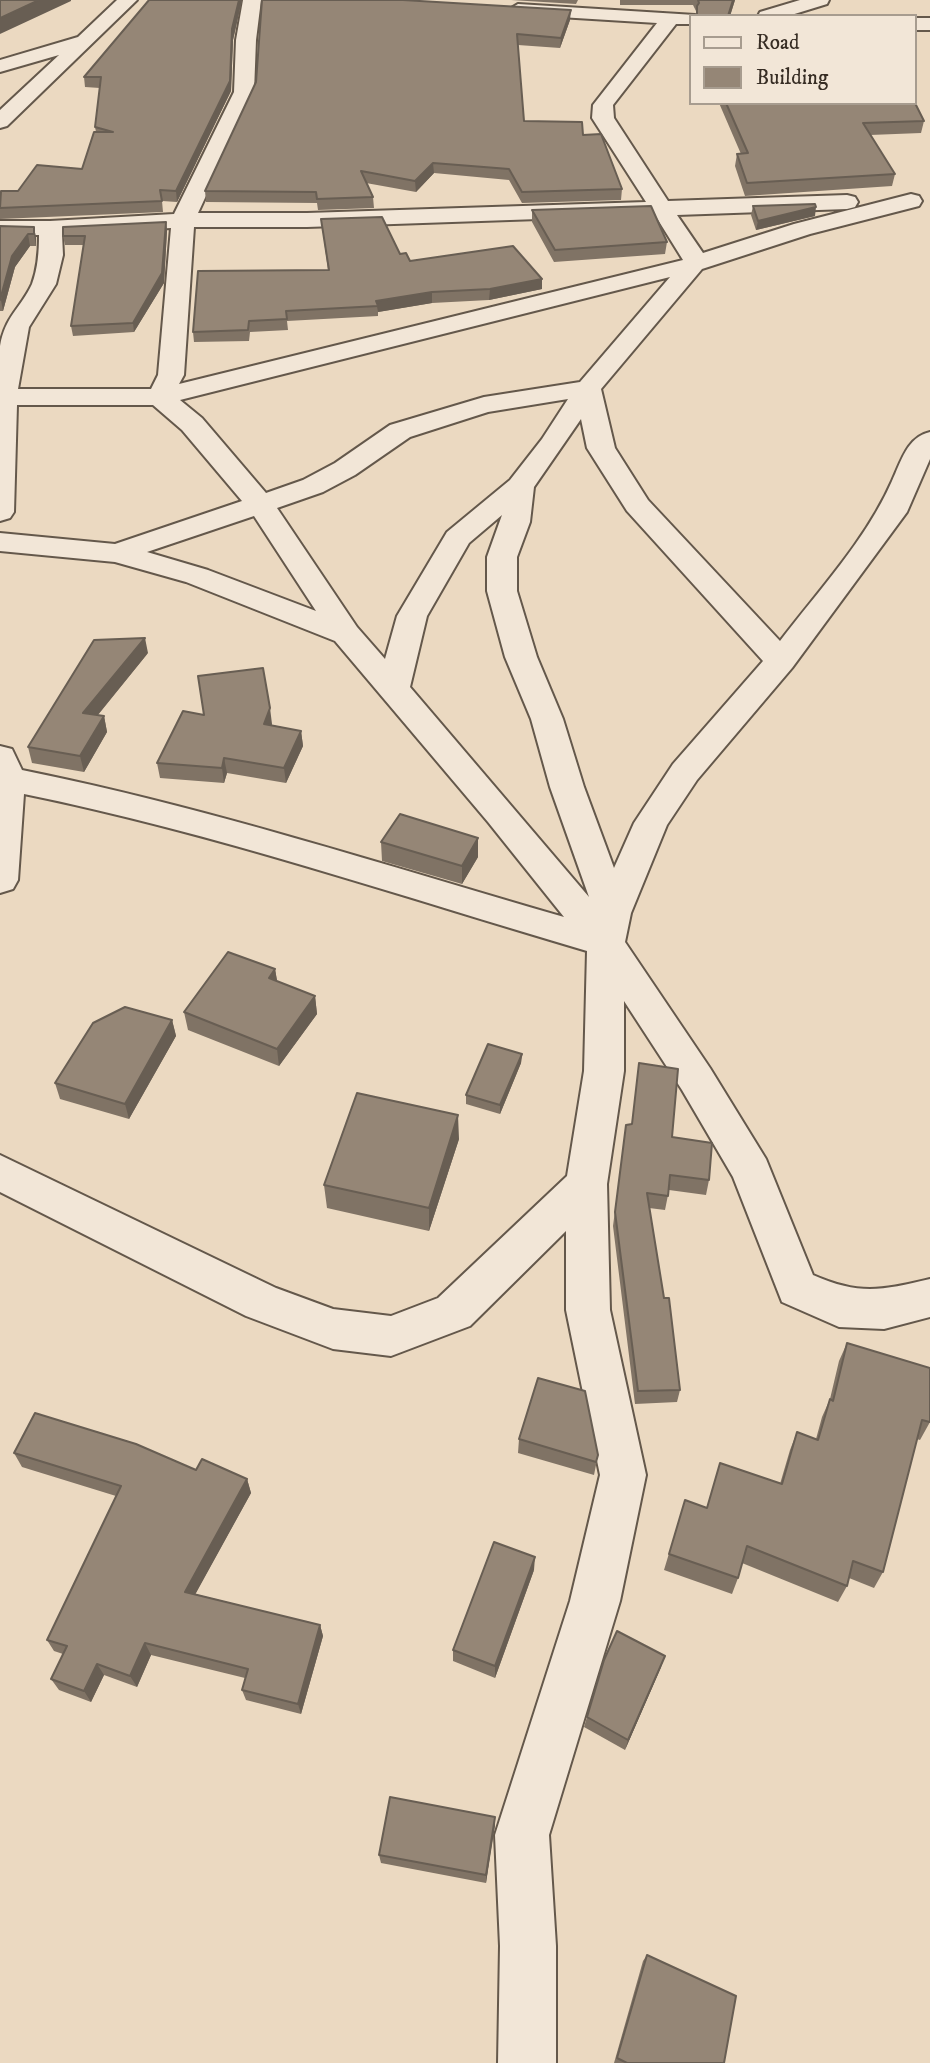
<!DOCTYPE html>
<html>
<head>
<meta charset="utf-8">
<style>
	body { margin:0 }
	#map { position:relative; width:930px; height:2063px; overflow:hidden; background:#ebd9c1; font-family:"IM FELL DW Pica",serif }
	canvas { display:block }
	.legend { position:absolute; left:689px; top:14px; width:228px; height:91px; box-sizing:border-box; background:#f2e6d7; border:2px solid #a79c8f; margin:0; padding:9px 12px; list-style:none; font-size:21px; color:#372d24 }
	.legend li { display:flex; align-items:center; gap:14px; height:35px }
	.legend b { width:35px; border:2px solid #a79c8f }
</style>
</head>
<body>
<div id="map">
<canvas width="930" height="2063"></canvas>
<ul class="legend">
<li><b style="height:9px;background:#f2e6d7"></b>Road</li>
<li><b style="height:19px;background:#958676"></b>Building</li>
</ul>
</div>
<script>
const ctx = document.querySelector('canvas').getContext('2d');
ctx.lineJoin = 'round';
function trace(path, color, width, dash) {
  ctx.strokeStyle = color;
  ctx.lineWidth = width;
  ctx.lineCap = dash ? 'butt' : 'round';
  ctx.setLineDash(dash || []);
  ctx.stroke(path);
}
function fill(path, color) {
  ctx.fillStyle = color;
  ctx.fill(path, 'evenodd');
}
const street = new Path2D(`
	M 117,0 L 137,0 L 7,126 L 0,128 L 0,110 L 59,55 L 0,72 L 0,60 L 78,37 Z
	M 243,0 L 261,0 L 256,40 L 254,92 L 198,213 L 307,213 L 646,202 L 592,118 L 593,105 L 657,23 L 511,14 L 508,10 L 518,4 L 695,15 L 690,16 L 690,24 L 676,24 L 613,105 L 614,118 L 668,201 L 847,195 L 855,197 L 858,202 L 855,207 L 847,209 L 677,215 L 703,253 L 794,224 L 911,194 L 919,196 L 922,201 L 919,206 L 810,234 L 702,269 L 601,389 L 615,448 L 648,500 L 780,641 C 819,590 866,540 892,481 C 901,462 907,437 930,432 L 930,459 L 907,512 L 792,668 L 697,780 L 667,825 L 631,913 L 625,942 L 710,1068 L 766,1159 L 813,1275 C 861,1296 882,1290 930,1279 L 930,1317 L 884,1329 L 839,1327 L 782,1302 L 733,1177 L 682,1090 L 624,1001 L 624,1071 L 607,1184 L 610,1310 L 646,1475 L 620,1601 L 549,1835 L 556,1946 L 556,2063 L 498,2063 L 500,1946 L 495,1835 L 570,1601 L 600,1475 L 566,1310 L 566,1231 L 470,1326 L 391,1356 L 333,1349 L 246,1316 L 0,1192 L 0,1155 L 276,1288 L 333,1309 L 391,1316 L 438,1298 L 567,1176 L 584,1071 L 587,951 C 400,896 215,833 24,794 L 18,880 L 13,889 L 0,893 L 0,746 L 12,749 L 22,770 C 206,807 384,865 564,917 L 488,822 L 335,641 L 186,582 L 115,562 L 0,551 L 0,533 L 115,544 L 242,501 L 182,430 L 153,405 L 17,405 L 14,512 L 10,518 L 0,521 L 0,346 C 5,316 21,308 32,284 C 38,268 39,251 39,235 L 0,235 L 0,221 L 50,221 L 174,214 L 234,92 L 236,40 ZM 655,215 L 683,260 L 179,384 L 184,375 L 194,227 L 307,227 ZM 171,228 L 158,375 L 151,389 L 18,389 L 29,327 L 56,284 L 63,255 L 62,234 ZM 670,277 L 580,382 L 484,397 L 390,425 L 335,463 L 303,480 L 266,493 L 202,418 L 180,400 ZM 568,399 L 542,439 L 510,480 L 447,532 L 397,616 L 385,659 L 357,627 L 277,508 L 323,492 L 355,475 L 410,437 L 488,412 ZM 581,419 L 587,448 L 627,511 L 763,661 L 673,764 L 634,823 L 614,868 L 584,787 L 563,719 L 537,657 L 517,591 L 517,557 L 530,522 L 534,487 ZM 502,515 L 487,557 L 487,591 L 505,657 L 531,719 L 550,787 L 589,897 L 410,687 L 427,616 L 469,543 ZM 254,516 L 316,611 L 208,570 L 147,552 Z
	M 800,0 L 829,0 L 827,4 L 788,16 L 758,16 L 760,12 Z
	M 914,18 L 930,18 L 930,30 L 914,30 Z`);
const wall = new Path2D(`
	M 149,0 L 242,0 L 233,40 L 231,91 L 177,202 L 162,201 L 163,212 L 0,219 L 0,193 L 18,191 L 82,169 L 96,132 L 95,127 L 100,88 L 85,87 L 84,77 Z
	M 511,0 L 578,0 L 576,4 Z
	M 620,0 L 735,0 L 730,16 L 696,16 L 696,11 L 693,5 L 620,5 Z
	M 570,20 L 560,48 L 518,45 L 524,121 L 583,135 L 622,189 L 621,200 L 522,203 L 509,180 L 434,173 L 416,192 L 366,183 L 373,197 L 374,208 L 318,210 L 317,203 L 206,202 L 205,191 L 256,82 Z
	M 719,103 L 914,103 L 924,121 L 921,133 L 870,135 L 895,174 L 892,186 L 745,196 L 735,166 L 737,154 L 741,154 Z
	M 753,206 L 815,216 L 756,230 L 751,215 Z
	M 532,210 L 667,242 L 665,254 L 554,262 L 532,222 Z
	M 321,219 L 400,254 L 410,261 L 542,289 L 489,300 L 432,303 L 378,312 L 378,316 L 287,321 L 288,330 L 250,332 L 249,341 L 194,342 L 193,332 L 328,270 Z
	M 166,222 L 167,231 L 164,283 L 134,332 L 73,336 L 71,326 L 84,245 L 65,245 L 63,236 Z
	M 0,226 L 34,227 L 36,238 L 36,246 L 30,246 L 15,267 L 3,311 L 0,311 Z
	M 148,653 L 98,715 L 104,716 L 107,732 L 84,772 L 32,763 L 28,747 Z
	M 272,724 L 272,725 L 301,731 L 303,746 L 286,783 L 227,773 L 224,783 L 160,778 L 157,763 Z
	M 381,842 L 478,857 L 462,884 L 382,861 Z
	M 275,969 L 277,981 L 315,996 L 317,1014 L 279,1066 L 188,1030 L 184,1012 Z
	M 172,1020 L 176,1036 L 129,1119 L 60,1099 L 55,1083 Z
	M 522,1054 L 521,1063 L 500,1114 L 466,1104 L 466,1095 Z
	M 639,1063 L 672,1137 L 709,1180 L 706,1195 L 669,1190 L 665,1210 L 649,1208 L 680,1390 L 677,1402 L 635,1404 L 613,1226 L 626,1125 L 632,1125 Z
	M 459,1139 L 429,1231 L 327,1208 L 324,1185 Z
	M 847,1343 L 930,1422 L 920,1440 L 917,1439 L 883,1572 L 874,1588 L 849,1578 L 847,1586 L 838,1602 L 742,1563 L 738,1578 L 732,1594 L 664,1570 L 685,1500 L 707,1508 L 720,1463 L 780,1484 L 790,1450 L 797,1432 L 816,1439 L 822,1417 L 830,1399 L 839,1361 Z
	M 519,1439 L 598,1455 L 594,1475 L 518,1453 Z
	M 14,1453 L 196,1470 L 247,1479 L 251,1493 L 195,1594 L 320,1625 L 323,1636 L 301,1714 L 246,1700 L 242,1690 L 245,1678 L 151,1655 L 137,1687 L 104,1675 L 91,1702 L 59,1690 L 51,1679 L 63,1654 L 54,1651 L 47,1640 L 116,1496 L 22,1467 Z
	M 534,1570 L 495,1678 L 453,1661 L 453,1650 Z
	M 661,1667 L 625,1750 L 584,1727 L 587,1717 Z
	M 495,1817 L 486,1883 L 381,1863 L 379,1855 Z
	M 647,1955 L 724,2063 L 614,2063 L 643,1961 Z`);
const shadedWall = new Path2D(`
	M 39,0 L 71,0 L 71,1 L 0,34 L 0,18 Z
	M 239,0 L 242,0 L 233,40 L 231,91 L 177,202 L 176,191 L 232,29 Z
	M 733,0 L 735,0 L 730,16 L 728,16 Z
	M 571,10 L 570,20 L 560,48 L 561,38 Z
	M 433,163 L 434,173 L 416,192 L 415,181 Z
	M 816,207 L 815,216 L 756,230 L 758,221 Z
	M 166,222 L 167,231 L 164,283 L 134,332 L 133,323 Z
	M 34,227 L 36,238 L 36,246 L 34,234 Z
	M 28,234 L 30,246 L 15,267 L 3,311 L 1,300 L 12,256 Z
	M 542,279 L 542,289 L 489,300 L 490,289 Z
	M 432,292 L 432,303 L 378,312 L 376,301 Z
	M 145,638 L 148,653 L 87,728 L 83,713 Z
	M 270,708 L 272,724 L 266,739 L 264,724 Z
	M 104,716 L 107,732 L 84,772 L 80,756 Z
	M 301,731 L 303,746 L 286,783 L 284,768 Z
	M 224,758 L 227,773 L 224,783 L 222,768 Z
	M 478,838 L 478,857 L 462,884 L 462,866 Z
	M 275,969 L 278,986 L 269,978 Z
	M 315,996 L 317,1014 L 279,1066 L 277,1049 Z
	M 172,1020 L 176,1036 L 129,1119 L 125,1104 Z
	M 522,1054 L 521,1063 L 500,1114 L 500,1105 Z
	M 458,1115 L 459,1139 L 429,1231 L 429,1208 Z
	M 247,1479 L 251,1493 L 190,1604 L 185,1592 Z
	M 535,1557 L 534,1570 L 495,1678 L 495,1666 Z
	M 320,1625 L 323,1636 L 301,1714 L 298,1704 Z
	M 145,1643 L 151,1655 L 137,1687 L 130,1676 Z
	M 665,1656 L 661,1667 L 625,1750 L 628,1740 Z
	M 97,1664 L 104,1675 L 91,1702 L 84,1691 Z
	M 495,1817 L 495,1826 L 486,1883 L 486,1875 Z`);
const building = new Path2D(`
	M 0,0 L 39,0 L 0,18 Z
	M 149,0 L 239,0 L 232,29 L 230,81 L 176,191 L 160,190 L 162,201 L 0,208 L 1,191 L 18,191 L 37,165 L 82,169 L 94,132 L 113,132 L 95,127 L 101,77 L 84,77 Z
	M 262,0 L 403,0 L 571,10 L 561,38 L 517,34 L 524,121 L 582,122 L 583,135 L 601,134 L 622,189 L 522,192 L 509,169 L 433,163 L 415,181 L 361,171 L 373,197 L 317,199 L 316,192 L 205,191 L 256,82 Z
	M 698,0 L 733,0 L 728,16 L 697,16 L 697,6 L 699,3 Z
	M 914,101 L 924,121 L 863,123 L 895,174 L 747,183 L 737,154 L 748,153 L 726,103 L 914,103 Z
	M 815,204 L 816,207 L 758,221 L 753,206 Z
	M 651,206 L 667,242 L 555,250 L 532,210 Z
	M 382,217 L 400,254 L 406,253 L 410,261 L 513,246 L 542,279 L 490,289 L 432,292 L 376,301 L 378,306 L 286,311 L 287,319 L 249,321 L 248,330 L 193,332 L 198,271 L 329,270 L 321,219 Z
	M 166,222 L 162,273 L 133,323 L 71,326 L 85,236 L 63,236 L 63,227 Z
	M 0,226 L 34,227 L 34,234 L 28,234 L 12,256 L 0,300 Z
	M 145,638 L 83,713 L 104,716 L 80,756 L 28,747 L 94,640 Z
	M 263,668 L 270,708 L 264,724 L 301,731 L 284,768 L 224,758 L 222,768 L 157,763 L 183,711 L 204,715 L 198,676 Z
	M 400,814 L 478,838 L 462,866 L 381,842 Z
	M 228,952 L 275,969 L 269,978 L 315,996 L 277,1049 L 184,1012 Z
	M 125,1007 L 172,1020 L 125,1104 L 55,1083 L 93,1023 Z
	M 488,1044 L 522,1054 L 500,1105 L 466,1095 Z
	M 639,1063 L 678,1069 L 672,1137 L 712,1143 L 709,1180 L 670,1175 L 668,1196 L 647,1193 L 664,1298 L 669,1298 L 680,1390 L 638,1391 L 615,1212 L 626,1125 L 632,1124 Z
	M 357,1093 L 458,1115 L 429,1208 L 324,1185 Z
	M 847,1343 L 930,1368 L 930,1422 L 922,1420 L 883,1572 L 853,1561 L 847,1586 L 747,1546 L 738,1578 L 669,1554 L 685,1500 L 707,1508 L 720,1463 L 782,1484 L 797,1432 L 818,1440 L 830,1399 L 833,1401 Z
	M 538,1378 L 585,1391 L 598,1455 L 596,1462 L 519,1439 Z
	M 35,1413 L 136,1444 L 196,1470 L 202,1459 L 247,1479 L 185,1592 L 320,1625 L 298,1704 L 242,1690 L 248,1669 L 145,1643 L 130,1676 L 97,1664 L 84,1691 L 51,1679 L 67,1646 L 47,1640 L 121,1486 L 14,1453 Z
	M 494,1542 L 535,1557 L 495,1666 L 453,1650 Z
	M 617,1631 L 665,1656 L 628,1740 L 587,1717 L 604,1660 Z
	M 390,1797 L 495,1817 L 486,1875 L 379,1855 Z
	M 647,1955 L 736,1996 L 724,2063 L 627,2063 L 617,2058 Z`);
trace(street, '#64584b', 4);
fill(street, '#f2e6d7');
fill(wall, '#807365');
fill(shadedWall, '#685e53');
fill(building, '#958676');
trace(building, '#685e53', 2);
</script>
</body>
</html>
